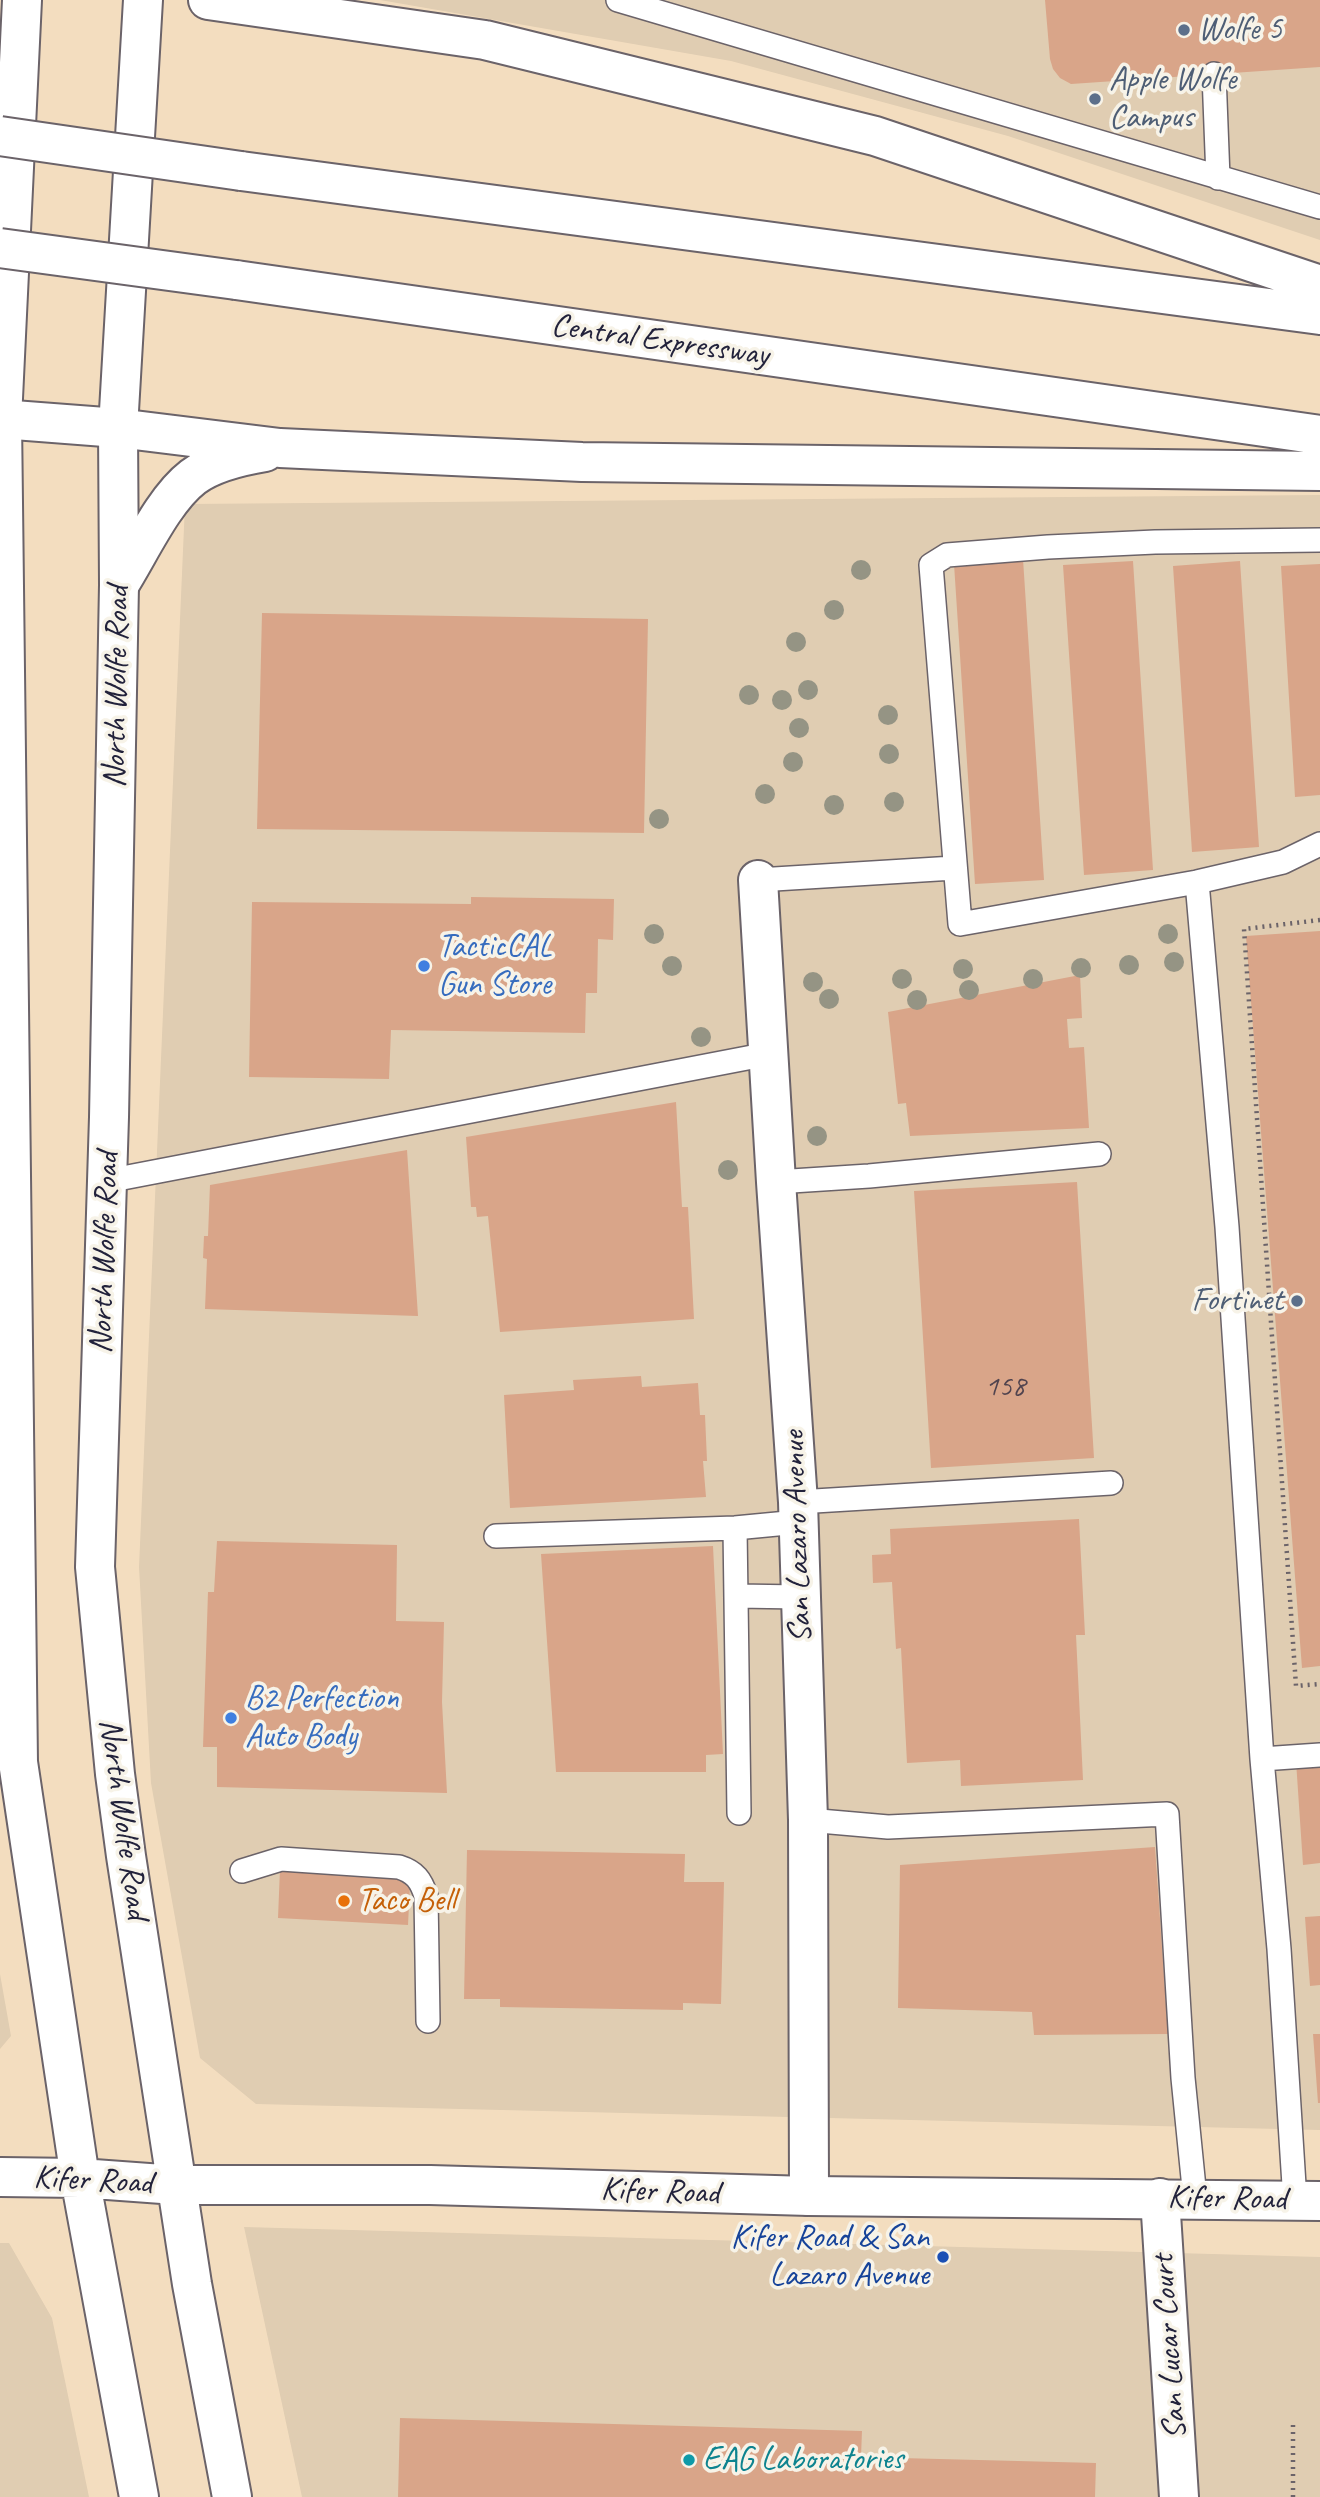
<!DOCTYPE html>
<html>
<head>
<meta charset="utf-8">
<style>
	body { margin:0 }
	canvas { display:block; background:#f3ddbf }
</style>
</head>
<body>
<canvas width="1320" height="2497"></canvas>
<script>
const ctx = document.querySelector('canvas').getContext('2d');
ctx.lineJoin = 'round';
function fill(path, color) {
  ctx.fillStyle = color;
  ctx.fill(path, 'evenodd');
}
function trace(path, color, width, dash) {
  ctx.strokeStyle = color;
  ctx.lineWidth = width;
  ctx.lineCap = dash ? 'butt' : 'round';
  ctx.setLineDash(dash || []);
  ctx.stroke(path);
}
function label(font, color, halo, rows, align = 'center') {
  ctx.font = font + ' Caveat,sans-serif';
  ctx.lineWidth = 7;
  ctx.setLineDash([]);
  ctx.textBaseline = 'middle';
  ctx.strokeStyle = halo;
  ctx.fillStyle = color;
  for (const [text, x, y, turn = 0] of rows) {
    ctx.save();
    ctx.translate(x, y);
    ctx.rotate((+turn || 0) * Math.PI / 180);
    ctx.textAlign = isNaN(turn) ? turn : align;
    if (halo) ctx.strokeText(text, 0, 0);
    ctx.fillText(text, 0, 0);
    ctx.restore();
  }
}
const built = new Path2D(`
	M 380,0 L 1320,0 L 1320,240 L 1008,136 L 731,61 Z
	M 1320,495 L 1320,2130 L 256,2104 L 200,2058 L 151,1783 L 139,1567 L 185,504 Z
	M 0,1974 L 11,2036 L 0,2049 Z
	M 244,2227 L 1320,2257 L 1320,2497 L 302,2497 Z
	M 0,2243 L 9,2243 L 52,2318 L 89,2497 L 0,2497 Z`);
const building = new Path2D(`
	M 1045,0 L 1320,0 L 1320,67 L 1071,84 L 1060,78 L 1053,69 L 1050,59 Z
	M 1023,559 L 1044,880 L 975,884 L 954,564 Z
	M 1133,561 L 1153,870 L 1084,875 L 1063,565 Z
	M 1240,561 L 1259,847 L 1192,852 L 1173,566 Z
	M 1320,564 L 1320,795 L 1295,797 L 1281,566 Z
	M 262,613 L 648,619 L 644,833 L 257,829 Z
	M 471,897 L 614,899 L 613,940 L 598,939 L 597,993 L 586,993 L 585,1033 L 391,1030 L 389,1079 L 249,1077 L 252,902 L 471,904 Z
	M 1320,931 L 1320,1666 L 1302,1668 L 1246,936 Z
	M 1080,975 L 1082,1018 L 1067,1019 L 1069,1048 L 1084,1047 L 1089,1128 L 910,1136 L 906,1103 L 898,1104 L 888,1012 Z
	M 676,1102 L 682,1207 L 688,1207 L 694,1319 L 500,1332 L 488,1216 L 477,1217 L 476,1207 L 471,1207 L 466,1137 Z
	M 407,1150 L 418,1316 L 205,1309 L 207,1259 L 203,1258 L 204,1236 L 208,1236 L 210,1185 Z
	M 1077,1182 L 1094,1458 L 931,1468 L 914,1191 Z
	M 641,1376 L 642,1387 L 698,1383 L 700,1415 L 705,1415 L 707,1461 L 703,1461 L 706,1497 L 510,1508 L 504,1395 L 574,1390 L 573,1380 Z
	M 1079,1519 L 1085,1635 L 1076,1635 L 1083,1780 L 961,1786 L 960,1760 L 907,1763 L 901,1648 L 896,1649 L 892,1582 L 873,1583 L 872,1555 L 891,1554 L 890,1529 Z
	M 217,1541 L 397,1545 L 396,1621 L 444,1622 L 442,1702 L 447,1793 L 217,1787 L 217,1747 L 203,1747 L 208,1592 L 214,1592 Z
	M 713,1546 L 723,1754 L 706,1755 L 706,1772 L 556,1772 L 541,1554 Z
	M 1320,1760 L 1320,1863 L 1303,1865 L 1296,1761 Z
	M 1155,1847 L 1168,2034 L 1034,2035 L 1032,2012 L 898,2008 L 900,1865 Z
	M 467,1850 L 685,1854 L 684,1882 L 724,1882 L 721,2004 L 683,2003 L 683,2010 L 500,2007 L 500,1999 L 464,1999 Z
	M 280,1869 L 394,1875 L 410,1885 L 408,1925 L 278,1918 Z
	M 1320,1916 L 1320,1985 L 1310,1986 L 1305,1917 Z
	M 1313,2034 L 1320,2034 L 1320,2103 L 1318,2103 Z
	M 400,2418 L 862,2431 L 861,2457 L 1096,2463 L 1095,2497 L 398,2497 Z`);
const path = new Path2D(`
	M 1320,920 L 1244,929 L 1296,1686 L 1320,1684
	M 1293,2497 L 1293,2425`);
const lane = new Path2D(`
	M 618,0 L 1320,207
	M 1214,74 L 1218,178
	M 1320,540 L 1155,542 L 1048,547 L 947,555 L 931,565 L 960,924 L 1197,882 L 1283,862 L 1320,844
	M 758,880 L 954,868
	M 1197,882 L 1227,1227 L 1262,1759 L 1279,1949 L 1295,2201
	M 107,1181 L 768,1054
	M 776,1182 L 869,1176 L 1099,1154
	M 798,1502 L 1111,1483
	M 735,1528 L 739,1813
	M 496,1536 L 735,1528 L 798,1522
	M 737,1596 L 800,1597
	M 1262,1759 L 1320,1755
	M 808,1820 L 888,1827 L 1167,1814 L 1183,2078 L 1195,2198
	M 242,1871 L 281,1859 L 399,1867 C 415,1872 421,1880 426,1896 L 428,2021`);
const street = new Path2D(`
	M 758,880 L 776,1182 L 798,1502 L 808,1820 L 809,2196
	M 1160,2198 L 1179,2497`);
const secondary = new Path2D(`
	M 22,0 L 2,419 L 18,1762 L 80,2178 L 139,2497
	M 143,0 L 118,428 L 119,585 L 109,1117 L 95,1567 L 115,1774 L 126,1856 L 192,2284 L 232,2497
	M 0,2177 L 80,2178 L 176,2185 L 430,2185 L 809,2196 L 1320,2201`);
const highway = new Path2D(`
	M 208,0 L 485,40 L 875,136 L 1320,285
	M 241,171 L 1320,315
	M 236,280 L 1320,435
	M 0,419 L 118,428 L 280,448 L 582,462 L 1320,471
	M 0,580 L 4,595
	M 119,585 C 140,552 163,500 193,477 C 213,462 241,456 265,452`);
const highwayBridge = new Path2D(`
	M 0,136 L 241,171
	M 0,248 L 236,280`);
const trees = [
	[861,570],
	[834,610],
	[796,642],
	[808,690],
	[749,695],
	[782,700],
	[888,715],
	[799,728],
	[889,754],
	[793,762],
	[765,794],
	[894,802],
	[834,805],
	[659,819],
	[654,934],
	[1168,934],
	[1174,962],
	[1129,965],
	[672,966],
	[1081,968],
	[963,969],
	[902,979],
	[1033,979],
	[813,982],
	[969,990],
	[829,999],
	[917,1000],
	[701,1037],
	[817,1136],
	[728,1170]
];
const markers = [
	[1184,30,7,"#5c6f8a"],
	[1095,99,7,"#5c6f8a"],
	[424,966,7,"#3f7fe0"],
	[1297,1301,7,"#5c6f8a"],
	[231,1718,7,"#3f7fe0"],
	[344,1901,7,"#e8710a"],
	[943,2257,7,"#1a4fb4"],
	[689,2460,7,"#0f9aa8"]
];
const numberNames = [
	["158",1005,1387]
];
const serviceNames = [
	["Wolfe 5",1198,30],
	["Apple Wolfe",1109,80],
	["Campus",1109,118],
	["Fortinet",1283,1301,"right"]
];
const streetNames = [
	["Central Expressway",660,341,8],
	["North Wolfe Road",117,687,-89],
	["North Wolfe Road",105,1253,-88],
	["San Lazaro Avenue",798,1537,-92],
	["North Wolfe Road",123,1819,82],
	["Kifer Road",93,2181,3],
	["Kifer Road",660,2192,2],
	["Kifer Road",1227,2199,1],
	["San Lucar Court",1170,2347,-94]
];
const shopNames = [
	["TacticCAL",438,947],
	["Gun Store",438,985],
	["B2 Perfection",245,1699],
	["Auto Body",245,1737]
];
const foodNames = [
	["Taco Bell",358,1901]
];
const transitNames = [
	["Kifer Road & San",929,2238],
	["Lazaro Avenue",929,2276]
];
const cultureNames = [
	["EAG Laboratories",703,2460]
];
fill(built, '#e0cdb2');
fill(building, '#d9a589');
trace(lane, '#6b6369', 26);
trace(street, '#6b6369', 42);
trace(secondary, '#6b6369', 42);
trace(highway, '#6b6369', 42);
trace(path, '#6b6369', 4.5, [2, 5]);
trace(lane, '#fff', 23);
trace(street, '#fff', 38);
trace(secondary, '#fff', 38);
trace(highway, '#fff', 38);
trace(highwayBridge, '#6b6369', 42, []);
trace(highwayBridge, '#fff', 38);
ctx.fillStyle = '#959484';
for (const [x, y] of trees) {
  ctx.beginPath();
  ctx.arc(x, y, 10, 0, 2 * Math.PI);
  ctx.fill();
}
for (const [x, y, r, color] of markers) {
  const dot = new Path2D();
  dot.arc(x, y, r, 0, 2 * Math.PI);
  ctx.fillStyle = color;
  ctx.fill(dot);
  trace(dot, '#f7f3e8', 2.5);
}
label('30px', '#50434e', null, numberNames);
label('33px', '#4e5e75', '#f7f3e8', serviceNames, 'left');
label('33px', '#22223b', '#f7f3e8', streetNames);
label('33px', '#366cbe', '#f7f3e8', shopNames, 'left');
label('33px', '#c56008', '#f7f3e8', foodNames, 'left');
label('33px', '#164399', '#f7f3e8', transitNames, 'right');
label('33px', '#0d838f', '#f7f3e8', cultureNames, 'left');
</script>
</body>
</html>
